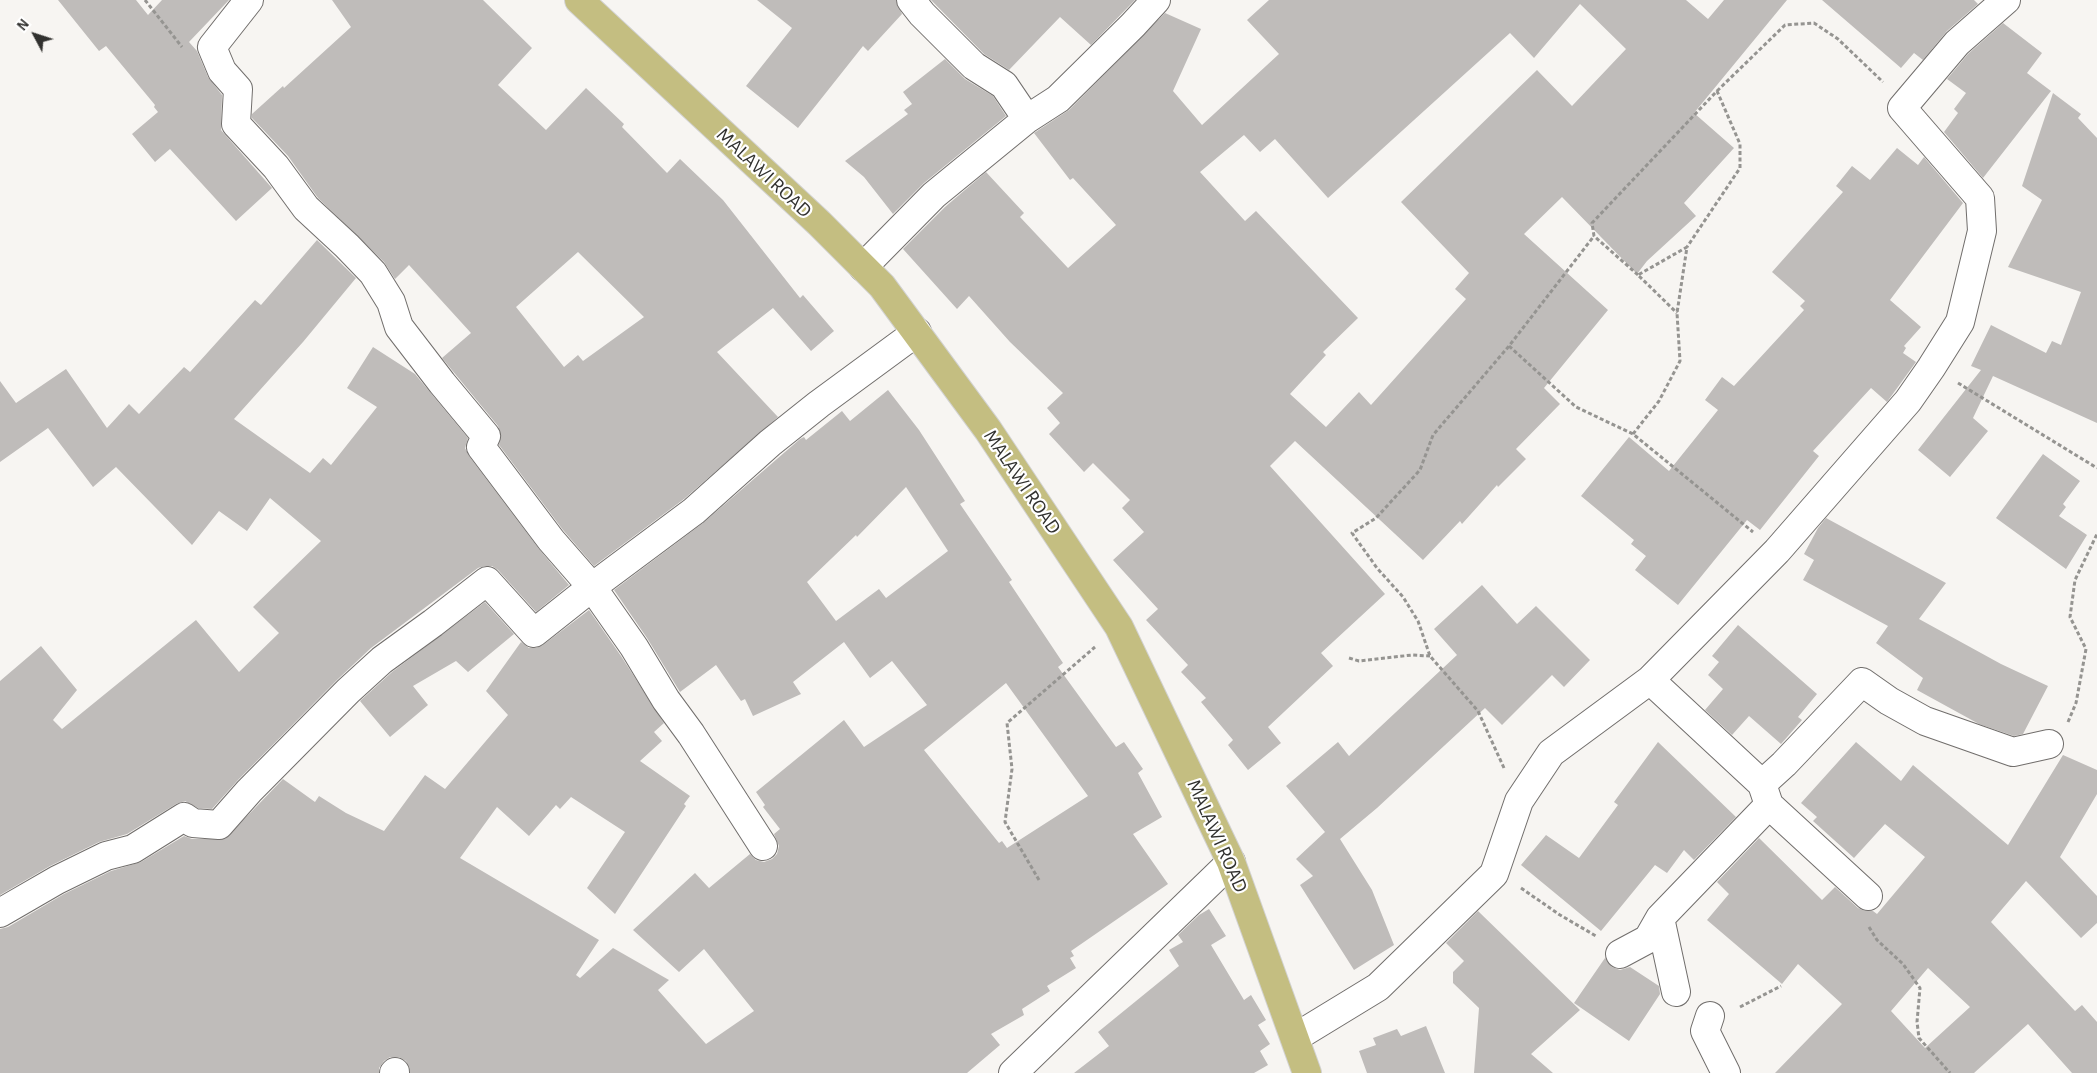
<!DOCTYPE html>
<html>
<head>
<meta charset="utf-8">
<style>
	body { margin:0 }
	#map { position:relative; width:2097px; height:1073px; overflow:hidden; background:#f7f5f2; font-family:"Alegreya Sans",sans-serif }
	canvas { display:block }
	.north { position:absolute; left:10px; top:10px; width:50px; height:50px; -webkit-text-stroke:4px #fff; paint-order:stroke; rotate:310deg; font-size:14px; font-weight:700; line-height:20px; text-align:center; color:#31312f }
	.north::after { content:''; display:block; margin:auto; width:18px; height:22px; background:#31312f; clip-path:polygon(50% 0,100% 100%,50% 72%,0 100%) }
</style>
</head>
<body>
<div id="map">
<canvas width="2097" height="1073"></canvas>
<div class="north">N</div>
</div>
<script>
const ctx = document.querySelector('canvas').getContext('2d');
ctx.lineJoin = 'round';
function fill(path, color) {
  ctx.fillStyle = color;
  ctx.fill(path, 'evenodd');
}
function trace(path, color, width, dash) {
  ctx.strokeStyle = color;
  ctx.lineWidth = width;
  ctx.lineCap = dash ? 'butt' : 'round';
  ctx.setLineDash(dash || []);
  ctx.stroke(path);
}
function label(font, color, halo, rows, align = 'center') {
  ctx.font = font + ' "Alegreya Sans",sans-serif';
  ctx.lineWidth = 4.5;
  ctx.setLineDash([]);
  ctx.textBaseline = 'middle';
  ctx.strokeStyle = halo;
  ctx.fillStyle = color;
  for (const [text, x, y, turn = 0] of rows) {
    ctx.save();
    ctx.translate(x, y);
    ctx.rotate((+turn || 0) * Math.PI / 180);
    ctx.textAlign = isNaN(turn) ? turn : align;
    if (halo) ctx.strokeText(text, 0, 0);
    ctx.fillText(text, 0, 0);
    ctx.restore();
  }
}
const building = new Path2D(`
	M 58,0 L 136,0 L 148,15 L 162,0 L 229,0 L 189,42 L 197,51 L 208,77 L 222,95 L 221,130 L 272,188 L 236,221 L 170,149 L 155,162 L 132,134 L 158,112 L 154,107 L 155,105 L 106,46 L 99,51 Z
	M 332,0 L 483,0 L 532,48 L 498,85 L 546,130 L 586,88 L 624,124 L 622,127 L 667,173 L 680,159 L 723,200 L 800,298 L 803,295 L 834,331 L 811,351 L 773,308 L 717,352 L 778,417 L 684,499 L 594,566 L 563,530 L 499,445 L 501,434 L 498,426 L 442,358 L 471,333 L 409,265 L 395,279 L 384,262 L 318,198 L 288,156 L 252,118 L 252,114 L 283,86 L 284,88 L 351,27 ZM 578,252 L 644,317 L 583,361 L 578,355 L 564,367 L 516,307 Z
	M 757,0 L 896,0 L 902,14 L 868,51 L 863,46 L 798,128 L 746,86 L 792,28 Z
	M 931,0 L 1135,0 L 1091,45 L 1060,17 L 1009,70 L 984,54 Z
	M 1269,0 L 1686,0 L 1708,19 L 1724,0 L 1787,0 L 1694,113 L 1734,148 L 1684,203 L 1696,216 L 1647,261 L 1637,274 L 1562,197 L 1524,234 L 1608,310 L 1544,388 L 1560,404 L 1516,449 L 1526,459 L 1498,487 L 1497,485 L 1462,524 L 1460,521 L 1423,560 L 1295,441 L 1270,466 L 1385,594 L 1321,653 L 1333,666 L 1268,727 L 1281,743 L 1248,770 L 1228,745 L 1233,740 L 1201,702 L 1206,698 L 1181,672 L 1188,665 L 1146,620 L 1158,609 L 1113,560 L 1144,532 L 1122,508 L 1130,500 L 1093,463 L 1084,472 L 1049,434 L 1060,423 L 1047,408 L 1063,393 L 1010,342 L 969,296 L 957,309 L 903,249 L 945,207 L 986,172 L 1024,213 L 1020,217 L 1068,268 L 1116,225 L 1073,178 L 1070,180 L 1034,133 L 1069,110 L 1165,13 L 1201,29 L 1173,91 L 1202,125 L 1279,54 L 1247,20 ZM 1580,4 L 1626,49 L 1572,106 L 1537,70 L 1401,202 L 1469,273 L 1455,289 L 1466,299 L 1371,405 L 1359,392 L 1326,427 L 1290,394 L 1326,355 L 1323,352 L 1358,318 L 1256,211 L 1245,221 L 1200,172 L 1244,135 L 1260,152 L 1275,139 L 1328,198 L 1510,33 L 1534,58 Z
	M 1822,0 L 1974,0 L 1978,4 L 1947,31 L 1923,60 L 1914,53 L 1901,68 Z
	M 2003,23 L 2042,53 L 2027,73 L 2051,91 L 1983,178 L 1944,132 L 1958,113 L 1954,109 L 1966,93 L 1947,79 L 1968,54 Z
	M 945,59 L 965,79 L 993,96 L 1006,116 L 924,183 L 893,214 L 864,177 L 845,161 L 908,114 L 904,110 L 912,104 L 903,92 Z
	M 2053,93 L 2081,114 L 2078,118 L 2097,138 L 2097,423 L 1993,376 L 1973,418 L 1988,431 L 1950,477 L 1918,450 L 1981,370 L 1971,366 L 1991,325 L 2046,353 L 2052,341 L 2061,345 L 2081,292 L 2008,267 L 2042,200 L 2022,186 Z
	M 1897,148 L 1918,165 L 1924,157 L 1963,203 L 1890,300 L 1921,327 L 1904,346 L 1906,348 L 1903,353 L 1916,362 L 1887,402 L 1871,388 L 1813,451 L 1819,456 L 1760,530 L 1747,520 L 1678,605 L 1635,570 L 1646,556 L 1631,544 L 1634,540 L 1581,496 L 1629,437 L 1669,471 L 1718,410 L 1705,400 L 1722,377 L 1734,386 L 1804,310 L 1800,306 L 1805,301 L 1772,272 L 1843,192 L 1836,186 L 1852,166 L 1870,180 Z
	M 317,240 L 356,278 L 303,342 L 234,419 L 310,473 L 323,458 L 331,465 L 377,407 L 347,388 L 373,347 L 415,374 L 468,438 L 465,448 L 469,456 L 539,549 L 569,585 L 536,612 L 498,570 L 492,566 L 484,566 L 478,568 L 371,648 L 337,680 L 238,780 L 212,809 L 198,808 L 185,801 L 176,804 L 127,834 L 99,842 L 50,866 L 0,895 L 0,681 L 41,646 L 77,690 L 53,720 L 62,729 L 196,620 L 239,672 L 279,633 L 253,607 L 321,541 L 270,498 L 247,531 L 219,511 L 192,545 L 116,467 L 93,487 L 48,428 L 0,462 L 0,381 L 16,403 L 66,369 L 107,428 L 129,404 L 139,414 L 184,367 L 190,372 L 255,300 L 261,305 Z
	M 888,390 L 919,430 L 965,501 L 960,504 L 1012,580 L 1009,582 L 1063,663 L 1058,667 L 1116,747 L 1124,742 L 1143,769 L 1138,773 L 1162,817 L 1133,834 L 1168,884 L 1071,951 L 1074,956 L 1070,958 L 1076,968 L 1047,986 L 1050,991 L 1022,1009 L 1024,1015 L 991,1034 L 1000,1045 L 967,1073 L 410,1073 L 406,1061 L 399,1057 L 390,1057 L 384,1061 L 379,1068 L 379,1073 L 0,1073 L 0,929 L 8,927 L 64,894 L 111,871 L 141,862 L 184,836 L 192,839 L 225,839 L 283,779 L 315,802 L 319,796 L 346,813 L 384,831 L 425,775 L 445,789 L 508,715 L 486,691 L 521,642 L 529,648 L 536,648 L 543,645 L 589,610 L 621,656 L 664,723 L 654,732 L 662,741 L 640,761 L 690,796 L 684,804 L 686,806 L 615,914 L 587,888 L 625,832 L 571,797 L 560,809 L 556,805 L 529,836 L 497,807 L 460,858 L 599,940 L 576,975 L 580,978 L 613,948 L 669,980 L 658,990 L 706,1044 L 754,1011 L 704,949 L 679,972 L 633,930 L 695,873 L 709,888 L 750,854 L 756,860 L 764,862 L 772,859 L 777,854 L 779,846 L 774,834 L 780,829 L 763,807 L 765,805 L 756,792 L 844,720 L 864,747 L 927,705 L 892,661 L 870,678 L 844,642 L 793,682 L 801,694 L 753,716 L 745,699 L 741,701 L 716,665 L 680,692 L 647,638 L 614,590 L 703,523 L 800,439 L 804,437 L 806,440 L 842,411 L 850,421 ZM 906,487 L 948,551 L 886,598 L 879,589 L 836,621 L 807,582 L 856,535 L 857,537 ZM 1006,683 L 1088,796 L 1007,848 L 1002,841 L 999,843 L 924,750 Z
	M 2043,454 L 2080,481 L 2063,504 L 2066,507 L 2059,516 L 2087,535 L 2066,569 L 1996,518 Z
	M 1826,518 L 1946,583 L 1919,619 L 2001,664 L 2048,686 L 2023,734 L 2014,736 L 1979,724 L 1917,690 L 1923,678 L 1876,643 L 1888,626 L 1803,580 L 1814,560 L 1804,554 L 1818,528 Z
	M 1482,585 L 1517,624 L 1536,606 L 1590,660 L 1564,687 L 1552,675 L 1502,725 L 1485,708 L 1377,808 L 1340,839 L 1372,890 L 1394,945 L 1354,970 L 1300,885 L 1313,876 L 1296,859 L 1325,832 L 1286,786 L 1338,742 L 1349,756 L 1457,655 L 1434,629 Z
	M 485,602 L 514,634 L 468,672 L 456,661 L 413,686 L 428,705 L 390,737 L 360,701 L 392,672 Z
	M 1738,625 L 1817,694 L 1798,717 L 1802,720 L 1781,744 L 1749,716 L 1732,735 L 1705,710 L 1723,689 L 1708,675 L 1719,662 L 1712,656 Z
	M 1658,742 L 1736,817 L 1694,860 L 1684,850 L 1667,873 L 1655,865 L 1601,931 L 1521,865 L 1546,835 L 1579,858 L 1618,805 L 1614,802 Z
	M 1856,742 L 1901,781 L 1913,765 L 2008,845 L 2063,755 L 2097,770 L 2097,794 L 2060,857 L 2097,896 L 2097,923 L 2081,938 L 2026,881 L 1991,922 L 2075,1011 L 2082,1005 L 2097,1022 L 2097,1073 L 2072,1073 L 2028,1024 L 1974,1073 L 1775,1073 L 1842,1004 L 1798,964 L 1782,984 L 1707,920 L 1729,894 L 1717,882 L 1759,838 L 1822,900 L 1835,887 L 1858,908 L 1865,911 L 1873,911 L 1877,914 L 1925,857 L 1885,824 L 1854,858 L 1813,821 L 1817,817 L 1801,803 ZM 1928,968 L 1970,1007 L 1925,1048 L 1891,1011 Z
	M 1209,909 L 1226,936 L 1211,945 L 1244,1000 L 1251,995 L 1266,1020 L 1258,1025 L 1270,1044 L 1260,1051 L 1268,1065 L 1254,1073 L 1074,1073 L 1109,1046 L 1098,1032 L 1179,966 L 1169,950 L 1183,942 L 1178,935 L 1199,915 Z
	M 1478,911 L 1580,1010 L 1531,1054 L 1553,1073 L 1474,1073 L 1479,1008 L 1453,983 L 1453,972 L 1464,961 L 1446,943 Z
	M 1605,958 L 1612,967 L 1620,970 L 1630,967 L 1659,986 L 1660,994 L 1629,1041 L 1574,1003 Z
	M 1426,1026 L 1445,1073 L 1367,1073 L 1359,1051 L 1376,1045 L 1373,1038 L 1397,1029 L 1401,1036 Z`);
const path = new Path2D(`
	M 145,0 L 182,47
	M 1717,91 L 1785,25 L 1814,23 L 1838,39 L 1883,82
	M 1638,275 L 1594,236 L 1592,223 L 1717,91 L 1740,144 L 1740,168 L 1687,247
	M 1509,346 L 1576,407 L 1633,434 L 1753,532
	M 1958,383 L 2097,468
	M 1633,434 L 1659,401 L 1680,361 L 1677,313 L 1687,247 L 1638,275 L 1677,313
	M 1349,658 L 1359,661 L 1412,655 L 1430,656
	M 2068,722 L 2076,703 L 2086,649 L 2070,617 L 2075,580 L 2097,534
	M 1504,768 L 1478,711 L 1430,656 L 1418,621 L 1403,597 L 1377,568 L 1352,533 L 1376,518 L 1420,470 L 1433,435 L 1509,346 L 1594,236
	M 1039,880 L 1005,822 L 1012,769 L 1007,723 L 1095,647
	M 1521,888 L 1560,915 L 1596,936
	M 1869,927 L 1877,940 L 1903,964 L 1920,988 L 1917,1022 L 1919,1038 L 1950,1073
	M 1740,1007 L 1781,986`);
const street = new Path2D(`
	M 1027,119 L 1058,99 L 1133,25 L 1156,0
	M 863,267 L 934,195 L 1027,119 L 1004,85 L 974,66 L 922,14 L 911,0
	M 1650,680 L 1762,784 L 1769,805 L 1868,896
	M 1762,784 L 1784,764 L 1862,682 L 1889,701 L 1925,721 L 2013,752 L 2049,744
	M 763,846 L 691,734 L 666,700 L 634,647 L 592,587 L 694,511 L 770,443 L 819,404 L 917,332
	M 0,913 L 57,880 L 106,856 L 133,849 L 184,817 L 193,823 L 219,825 L 249,791 L 348,691 L 382,660 L 433,623 L 487,581 L 534,633 L 592,587 L 551,540 L 481,447 L 486,436 L 442,383 L 399,327 L 391,302 L 373,273 L 347,246 L 306,208 L 276,167 L 236,124 L 238,89 L 222,71 L 212,47 L 249,0
	M 1660,918 L 1676,992
	M 1620,954 L 1648,939 L 1660,918 L 1769,805
	M 1710,1016 L 1705,1031 L 1726,1073
	M 1296,1037 L 1378,987 L 1494,874 L 1519,801 L 1551,753 L 1650,680 L 1777,551 L 1908,401 L 1931,368 L 1960,322 L 1982,231 L 1980,198 L 1902,108 L 1957,43 L 2006,0
	M 394,1073 L 395,1072
	M 1013,1073 L 1231,862`);
const primary = new Path2D(`
	M 579,0 L 819,223 L 882,286 L 988,430 L 1119,627 L 1231,862 L 1307,1073`);
const streetNames = [
	["MALAWI ROAD",764,173,43],
	["MALAWI ROAD",1022,482,56],
	["MALAWI ROAD",1217,836,66]
];
fill(building, '#bfbcba');
trace(street, '#716e6c', 30);
trace(primary, '#d2d2d1', 30);
trace(path, '#959491', 3, [4, 2.5]);
trace(street, '#fff', 28);
trace(primary, '#c4be81', 28);
label('20px', '#31312f', '#fff', streetNames);
</script>
</body>
</html>
